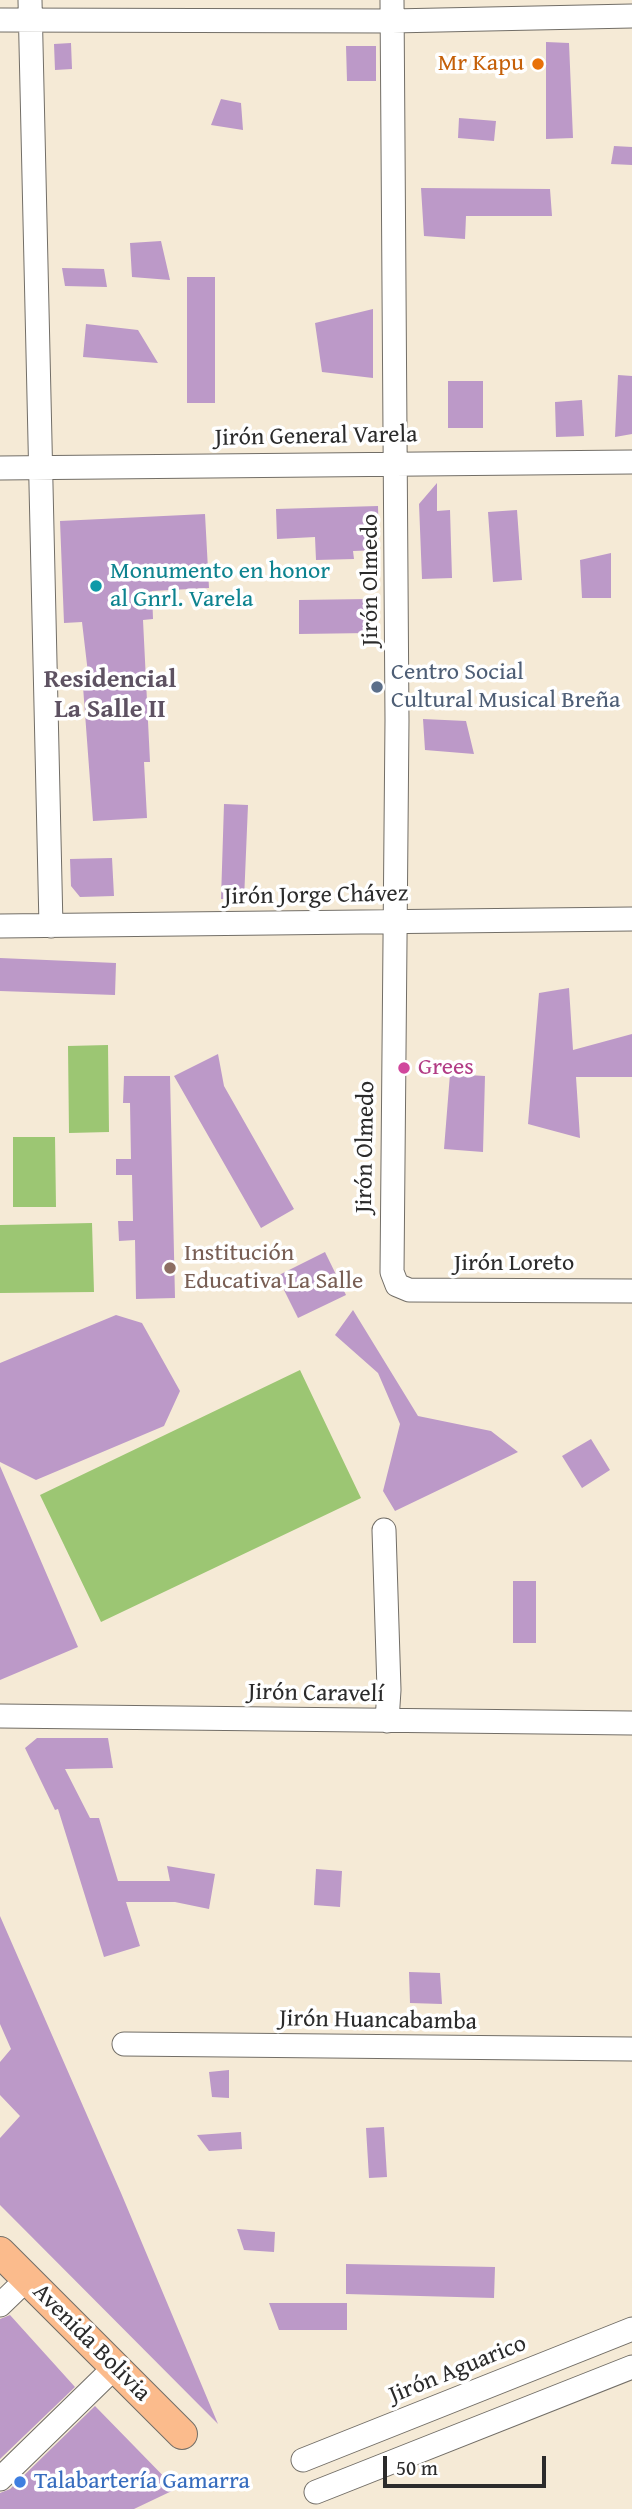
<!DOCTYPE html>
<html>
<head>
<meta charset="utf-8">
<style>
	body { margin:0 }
	#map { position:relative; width:632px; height:2509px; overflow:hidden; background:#f5ead6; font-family:"Gentium Book Plus",serif }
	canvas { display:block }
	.scale { position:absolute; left:383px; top:2456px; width:163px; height:32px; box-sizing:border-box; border:4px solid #2b2b2b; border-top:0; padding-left:9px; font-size:21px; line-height:24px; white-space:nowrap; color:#2b2b2b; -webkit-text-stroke:5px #fff; paint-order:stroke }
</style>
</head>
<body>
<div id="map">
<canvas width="632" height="2509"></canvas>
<div class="scale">50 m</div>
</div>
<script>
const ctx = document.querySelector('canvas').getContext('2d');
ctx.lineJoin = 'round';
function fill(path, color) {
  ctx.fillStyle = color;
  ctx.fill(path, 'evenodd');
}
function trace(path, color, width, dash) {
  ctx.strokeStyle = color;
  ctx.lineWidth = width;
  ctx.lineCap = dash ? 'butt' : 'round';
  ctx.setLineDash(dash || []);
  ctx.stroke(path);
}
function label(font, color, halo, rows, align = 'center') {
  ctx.font = font + ' "Gentium Book Plus",serif';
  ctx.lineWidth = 7;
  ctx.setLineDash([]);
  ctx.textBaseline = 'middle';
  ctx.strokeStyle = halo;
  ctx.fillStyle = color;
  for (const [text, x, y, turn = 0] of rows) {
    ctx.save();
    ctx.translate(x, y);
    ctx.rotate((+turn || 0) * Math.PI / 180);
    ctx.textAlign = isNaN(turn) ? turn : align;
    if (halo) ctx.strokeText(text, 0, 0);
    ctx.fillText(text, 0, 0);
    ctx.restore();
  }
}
const green = new Path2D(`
	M 108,1045 L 109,1132 L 69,1133 L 68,1046 Z
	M 13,1137 L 55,1137 L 56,1207 L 13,1207 Z
	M 92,1223 L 94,1292 L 0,1293 L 0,1225 Z
	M 300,1370 L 361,1498 L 101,1622 L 40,1495 Z`);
const building = new Path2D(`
	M 546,42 L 569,43 L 573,138 L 546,139 Z
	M 71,43 L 72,69 L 55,70 L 54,44 Z
	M 346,46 L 376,46 L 376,81 L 347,81 Z
	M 221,99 L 241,103 L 243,130 L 211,125 Z
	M 459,118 L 496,121 L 494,141 L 458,138 Z
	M 614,146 L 632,147 L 632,165 L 611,164 Z
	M 421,188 L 550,189 L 552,216 L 466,216 L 465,239 L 424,236 Z
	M 161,241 L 170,280 L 132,277 L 130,243 Z
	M 62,268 L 104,269 L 107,287 L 65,286 Z
	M 187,277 L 215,277 L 215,403 L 187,403 Z
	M 373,309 L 373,378 L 322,372 L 315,323 Z
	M 86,324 L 138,330 L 158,363 L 83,357 Z
	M 618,375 L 632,376 L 632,434 L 615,437 Z
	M 448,381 L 483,381 L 483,428 L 448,428 Z
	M 582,400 L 584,436 L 556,437 L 555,402 Z
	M 437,483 L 437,511 L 450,510 L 452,578 L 422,579 L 419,504 Z
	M 378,506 L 379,550 L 353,551 L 354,559 L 316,560 L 315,537 L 277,539 L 276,509 Z
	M 517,510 L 522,580 L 493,582 L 488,512 Z
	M 205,514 L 209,588 L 152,591 L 153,619 L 143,620 L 150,762 L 144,762 L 147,818 L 93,821 L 82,673 L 88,673 L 82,622 L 64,623 L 60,521 Z
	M 611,553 L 611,598 L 582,598 L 580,560 Z
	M 368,599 L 369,633 L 299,634 L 299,600 Z
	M 423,719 L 466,721 L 474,754 L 425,750 Z
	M 224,804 L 248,805 L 244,900 L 221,899 Z
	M 112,858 L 114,896 L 80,897 L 71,886 L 70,859 Z
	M 0,958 L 116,963 L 115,995 L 0,991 Z
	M 569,988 L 573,1050 L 632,1034 L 632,1077 L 576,1077 L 580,1138 L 528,1124 L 539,993 Z
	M 218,1054 L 224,1086 L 294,1209 L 261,1228 L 174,1076 Z
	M 450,1074 L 485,1076 L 483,1152 L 444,1149 Z
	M 124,1076 L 170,1076 L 175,1298 L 136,1299 L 135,1240 L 119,1241 L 118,1221 L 133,1221 L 132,1175 L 116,1175 L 116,1159 L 131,1159 L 130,1103 L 123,1103 Z
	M 325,1252 L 346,1295 L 298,1318 L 277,1276 Z
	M 353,1310 L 418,1416 L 491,1431 L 518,1452 L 395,1511 L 383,1491 L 400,1424 L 378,1373 L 335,1335 Z
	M 116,1315 L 142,1323 L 180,1391 L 164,1426 L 36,1480 L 0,1462 L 0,1363 Z
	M 591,1439 L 610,1470 L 582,1488 L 562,1456 Z
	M 0,1466 L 78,1647 L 0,1680 Z
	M 513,1581 L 536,1581 L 536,1643 L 513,1643 Z
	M 37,1738 L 108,1738 L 113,1768 L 65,1769 L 90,1818 L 99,1818 L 118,1881 L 170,1881 L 167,1866 L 215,1874 L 209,1909 L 175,1902 L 126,1902 L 140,1946 L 104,1957 L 58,1809 L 55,1810 L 25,1748 Z
	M 316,1869 L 342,1871 L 340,1907 L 314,1905 Z
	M 0,1916 L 121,2193 L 218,2424 L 0,2205 L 0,2138 L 20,2116 L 0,2095 L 0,2062 L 11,2049 L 0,2024 Z
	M 409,1972 L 440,1973 L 442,2004 L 410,2003 Z
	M 229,2070 L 229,2098 L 212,2097 L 209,2072 Z
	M 384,2127 L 387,2177 L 369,2178 L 366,2128 Z
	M 241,2132 L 242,2149 L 209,2151 L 197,2135 Z
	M 237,2229 L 275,2232 L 274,2252 L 244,2250 Z
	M 346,2264 L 495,2267 L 494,2298 L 346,2294 Z
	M 269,2303 L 347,2303 L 347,2330 L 279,2330 Z
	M 10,2315 L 75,2387 L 0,2459 L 0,2319 Z
	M 95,2406 L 176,2489 L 134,2509 L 0,2509 L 0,2493 L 10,2489 Z`);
const minor = new Path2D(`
	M 30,0 L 51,926
	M 392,0 L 397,720 L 392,1272 L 397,1285 L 409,1290 L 632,1291
	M 0,20 L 392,21 L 632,16
	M 0,468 L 632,462
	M 0,926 L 632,919
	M 384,1530 L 389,1690 L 387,1721
	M 0,1716 L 632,1723
	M 124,2044 L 632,2049
	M 0,2305 L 27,2279
	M 303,2460 L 632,2329
	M 0,2479 L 115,2367
	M 316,2492 L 632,2367`);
const major = new Path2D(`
	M 0,2252 L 182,2434`);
const markers = [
	[538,64,7,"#e8710a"],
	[96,586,7,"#0f9aa8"],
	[377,687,7,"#5c6f8a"],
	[404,1068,7,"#d1479c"],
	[170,1268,7,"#8d6e63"],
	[20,2482,7,"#3f7fe0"]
];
const foodNames = [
	["Mr Kapu",524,64]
];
const streetNames = [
	["Jirón General Varela",316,437,-1],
	["Jirón Olmedo",371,580,-90],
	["Jirón Jorge Chávez",316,896,-1],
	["Jirón Olmedo",366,1147,-89],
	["Jirón Loreto",514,1264],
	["Jirón Caravelí",316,1694,1],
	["Jirón Huancabamba",378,2021,1],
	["Avenida Bolivia",91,2343,45],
	["Jirón Aguarico",458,2370,-22]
];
const cultureNames = [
	["Monumento en honor",110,572],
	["al Gnrl. Varela",110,600]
];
const serviceNames = [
	["Centro Social",391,673],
	["Cultural Musical Breña",391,701]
];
const hotelNames = [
	["Grees",418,1068]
];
const educationNames = [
	["Institución",184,1254],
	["Educativa La Salle",184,1282]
];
const shopNames = [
	["Talabartería Gamarra",34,2482]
];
const neighbourhoodNames = [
	["Residencial",110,680],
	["La Salle II",110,710]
];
fill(green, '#9cc673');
fill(building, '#bc99c8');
trace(minor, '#726e67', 25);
trace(major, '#726e67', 32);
trace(minor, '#fff', 23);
trace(major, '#fbbb8c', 30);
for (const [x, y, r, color] of markers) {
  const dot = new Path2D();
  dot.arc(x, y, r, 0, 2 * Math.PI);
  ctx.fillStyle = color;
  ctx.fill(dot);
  trace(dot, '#fff', 2.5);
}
label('24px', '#c56008', '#fff', foodNames, 'right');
label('24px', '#2b2b2b', '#fff', streetNames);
label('24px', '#0d838f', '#fff', cultureNames, 'left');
label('24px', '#4e5e75', '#fff', serviceNames, 'left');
label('24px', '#b23c85', '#fff', hotelNames, 'left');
label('24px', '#785e54', '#fff', educationNames, 'left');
label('24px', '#366cbe', '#fff', shopNames, 'left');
label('bold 26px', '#5e5262', '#fff', neighbourhoodNames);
</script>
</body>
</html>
